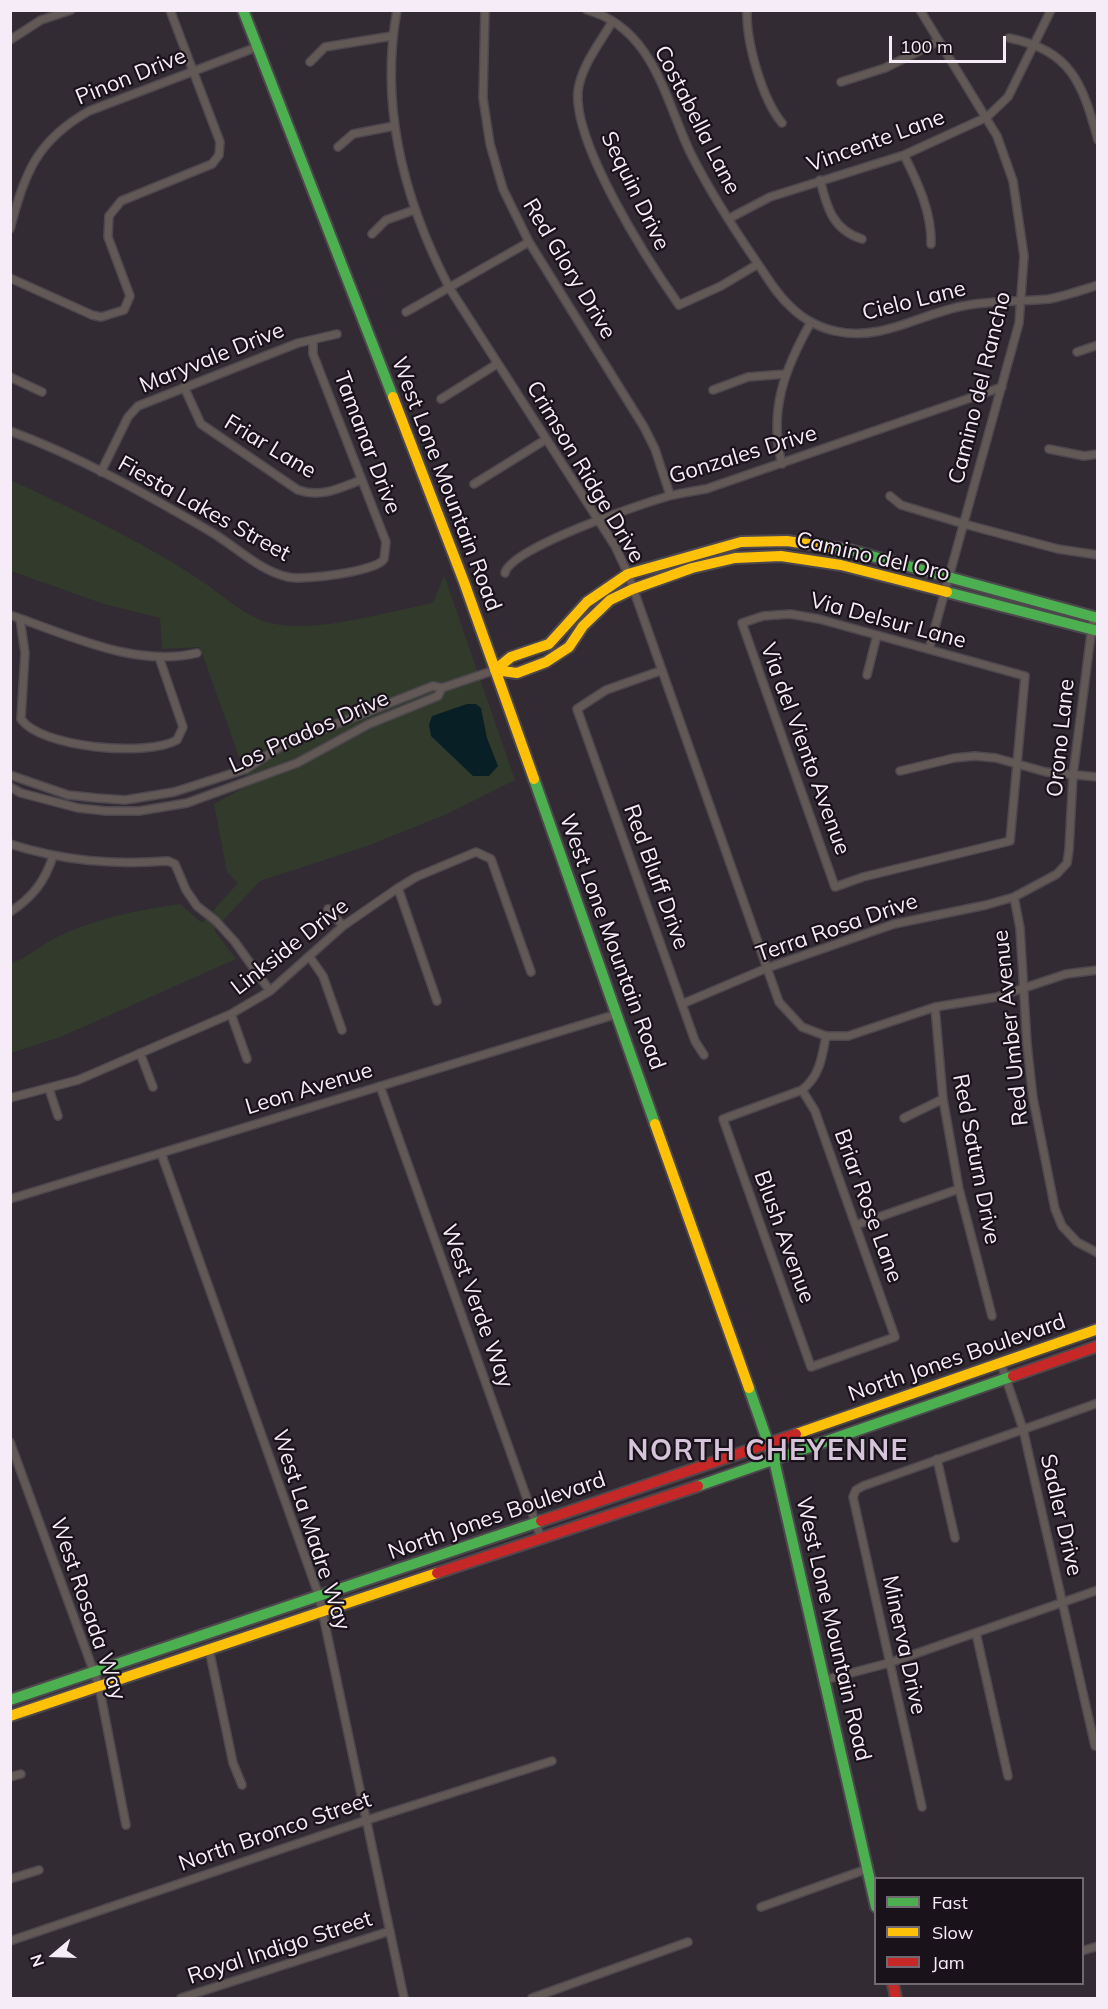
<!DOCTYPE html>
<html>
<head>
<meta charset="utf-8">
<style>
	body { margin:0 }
	#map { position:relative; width:1108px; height:2009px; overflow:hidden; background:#322b34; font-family:Mulish,sans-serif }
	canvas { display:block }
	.frame { position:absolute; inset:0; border:12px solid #f6ecf7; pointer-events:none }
	.legend { position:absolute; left:874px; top:1877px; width:210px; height:108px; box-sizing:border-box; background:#19121a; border:2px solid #716972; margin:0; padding:8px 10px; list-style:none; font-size:18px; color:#f6ecf7 }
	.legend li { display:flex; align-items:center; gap:12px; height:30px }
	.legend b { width:30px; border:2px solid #716972 }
	.north { position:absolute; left:24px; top:1925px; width:60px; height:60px; -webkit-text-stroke:4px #19121a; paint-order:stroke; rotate:251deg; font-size:16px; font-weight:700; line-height:24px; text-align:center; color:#f6ecf7 }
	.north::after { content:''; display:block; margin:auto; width:21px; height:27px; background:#f6ecf7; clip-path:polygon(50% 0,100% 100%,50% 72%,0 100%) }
	.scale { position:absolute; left:889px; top:36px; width:117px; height:27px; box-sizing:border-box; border:3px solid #f6ecf7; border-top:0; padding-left:8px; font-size:18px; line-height:21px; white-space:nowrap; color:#f6ecf7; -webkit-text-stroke:4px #19121a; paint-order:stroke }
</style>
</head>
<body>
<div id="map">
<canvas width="1108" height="2009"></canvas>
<div class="frame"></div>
<ul class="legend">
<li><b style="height:8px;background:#4caf50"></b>Fast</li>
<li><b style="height:8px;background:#ffc107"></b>Slow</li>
<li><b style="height:8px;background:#c62828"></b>Jam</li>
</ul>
<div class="north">N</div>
<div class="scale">100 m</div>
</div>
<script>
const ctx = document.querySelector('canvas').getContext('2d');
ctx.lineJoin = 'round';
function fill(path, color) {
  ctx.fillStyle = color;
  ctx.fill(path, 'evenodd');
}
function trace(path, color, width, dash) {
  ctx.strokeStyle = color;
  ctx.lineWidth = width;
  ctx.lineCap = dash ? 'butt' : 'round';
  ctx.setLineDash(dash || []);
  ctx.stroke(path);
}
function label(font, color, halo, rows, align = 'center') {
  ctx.font = font + ' Mulish,sans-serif';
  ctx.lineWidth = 4.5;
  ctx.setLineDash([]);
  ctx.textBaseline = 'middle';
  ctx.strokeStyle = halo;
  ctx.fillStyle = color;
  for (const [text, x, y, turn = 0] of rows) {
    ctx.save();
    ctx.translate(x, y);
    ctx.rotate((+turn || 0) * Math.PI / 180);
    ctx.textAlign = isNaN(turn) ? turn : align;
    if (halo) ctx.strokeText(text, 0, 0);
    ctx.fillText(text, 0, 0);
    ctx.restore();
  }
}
const green = new Path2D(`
	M 11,480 C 74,510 138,539 197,578 C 221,593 246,619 275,624 C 324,632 385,612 433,603 L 444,575 L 515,780 L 447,814 L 367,846 L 260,881 L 214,930 L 236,959 L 63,1036 L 11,1053 L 11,963 C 29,958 42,943 59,936 C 98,918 138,910 180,904 L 202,923 L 238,883 L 227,872 L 214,804 L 249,785 L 200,647 L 162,649 L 160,618 L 104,604 L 11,571 Z`);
const water = new Path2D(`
	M 467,704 L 476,704 L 481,708 L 487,738 L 498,766 L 489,776 L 473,776 L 431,736 L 429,725 L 432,716 Z`);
const street = new Path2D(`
	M 397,10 C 379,108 405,203 450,289 L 615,546 L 628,574 L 779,1002 L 802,1027 L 826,1036 L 848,1036 L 935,1007 L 997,997 L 1066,974 L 1098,970
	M 485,10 L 483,98 L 490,144 L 503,189 L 529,242 L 644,427 L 655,449 L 670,495
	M 587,10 C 653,28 665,99 690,152 C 709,190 732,226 756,261 C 767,277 777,295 792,308 C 803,319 820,328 835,331 C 881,342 920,314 963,306 C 992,300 1020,302 1049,299 C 1065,296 1082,290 1098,285
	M 747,10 C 746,42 762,99 782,123
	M 920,10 L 997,136 L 1013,181 L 1024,256 L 1019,323 L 929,649
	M 612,22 C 600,43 581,66 578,91 C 573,144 648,261 679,305 L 721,286 L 758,264
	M 1009,38 C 1072,51 1082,83 1098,140
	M 10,40 L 41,20 L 71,10
	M 310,62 L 325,47 L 392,36
	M 841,82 L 885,68 L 937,42
	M 338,147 L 353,134 L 394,126
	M 904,155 C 918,183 932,213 931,244
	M 820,180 C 827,208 833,230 862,239
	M 728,219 L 770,197 L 904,155 L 987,117 L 1008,97 L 1051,10
	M 10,229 C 25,173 36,141 89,111 L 257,47
	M 372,234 L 386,220 L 414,210
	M 10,278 L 92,315 L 101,317 L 124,310 L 130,296 L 108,237 L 109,216 L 121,201 L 212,164 L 219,155 L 220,142 L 170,10
	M 406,312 L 529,242
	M 1077,352 L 1098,345
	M 10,377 L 42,392
	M 184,387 L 201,424 L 298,490 C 321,498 340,488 361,480
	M 713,390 L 748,377 L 785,374
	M 441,399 L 497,364
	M 10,431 C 78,456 144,493 206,529 C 234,544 257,570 288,577 C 303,581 378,571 384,559 L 386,542 L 313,354 L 313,340
	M 1049,449 L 1084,456 L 1098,454
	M 782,464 C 768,411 785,368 811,322
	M 101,472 L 128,417 L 138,406 L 298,343 L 337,334
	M 474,484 L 545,440
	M 890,496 L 901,505 L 964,524 L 1058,549 L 1098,555
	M 505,573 C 510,548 641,504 669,496 C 681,493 694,491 706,489 L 1002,387
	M 790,614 L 819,619 L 1025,676 L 1010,841 L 863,877 L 835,887 L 742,623 L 763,616 Z
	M 10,615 C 69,635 135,668 197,653
	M 20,619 L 25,653 L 21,719 C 41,748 147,757 177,740 L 183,727 L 159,657
	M 660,671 L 606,690 L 577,709 L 695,1041 L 704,1055
	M 867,675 L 877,635
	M 900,771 L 954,758 L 975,756 L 996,758 L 1046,772 L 1098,777
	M 10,775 L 68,795 L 97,798 L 125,800 L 174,792 L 246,769 L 283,745 L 433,686 L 442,688 L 495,670
	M 10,787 L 21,793 L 78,808 L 106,811 L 139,811 L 187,803 L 297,763 L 369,724 L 438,696 L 442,688
	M 10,844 C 63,861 113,865 168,861 L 175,864 L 186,890 L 197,906 L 216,921 L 235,942 L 270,991
	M 398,888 L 437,1001
	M 1014,897 L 1020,928 L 1027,1044 L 1033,1098 L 1055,1209 L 1062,1226 L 1077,1242 L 1098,1253
	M 328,909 L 343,926
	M 10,912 C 33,897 45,881 53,856
	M 309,956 L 323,976 L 342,1030
	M 682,1004 L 767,968 L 894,924 L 986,905 L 1014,897 L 1057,874 L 1067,863 L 1069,850 L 1073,775 L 1093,618
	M 935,1007 L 943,1099 L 959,1189 L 992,1316
	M 231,1014 L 247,1059
	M 140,1053 L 153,1087
	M 380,1086 L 541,1538
	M 49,1089 L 58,1116
	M 802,1090 L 815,1111 L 895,1337 L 811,1367 L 723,1119 L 802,1090 C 820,1076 822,1057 826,1036
	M 10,1098 L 78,1080 L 231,1014 L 270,991 L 343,926 L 398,888 L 416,877 L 476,852 L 491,859 L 531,972
	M 904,1118 L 943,1099
	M 161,1153 L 319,1596 L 404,1998
	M 10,1199 L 617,1014
	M 856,1225 L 959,1189
	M 1001,1364 L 1023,1429 L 1095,1746
	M 10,1442 L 99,1686 L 126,1825
	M 937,1459 L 955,1538
	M 976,1633 L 1008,1776
	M 209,1649 L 233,1763 L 242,1785
	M 824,1680 L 889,1663 L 1098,1590
	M 10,1777 L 21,1774
	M 922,1807 L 853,1497 L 856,1490 L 863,1486 L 1098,1403
	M 10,1879 L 39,1870
	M 761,1907 L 867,1869
	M 10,1941 L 367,1820 L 552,1761
	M 1082,1951 L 1098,1946
	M 181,1998 L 390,1931
	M 532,1998 L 688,1942`);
const fast = new Path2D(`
	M 243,10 L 393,397
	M 828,547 L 846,549 L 1098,618
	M 947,592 L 1098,631
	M 534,779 L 655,1124
	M 749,1388 L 774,1460 L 876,1907
	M 698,1486 L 1013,1376
	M 10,1700 L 541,1521`);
const slow = new Path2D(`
	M 393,397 L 464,582 L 534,779
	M 495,670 L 511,657 L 549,644 L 587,602 L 628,574 L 741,542 L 787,541 L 828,547
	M 495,670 L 517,673 L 546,662 L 569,647 L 583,626 L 610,600 L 633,589 L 692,568 L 735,558 L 781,556 L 841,565 L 947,592
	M 655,1124 L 749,1388
	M 796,1434 L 1098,1329
	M 10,1716 L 437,1573`);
const jam = new Path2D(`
	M 1013,1376 L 1098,1346
	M 541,1521 L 796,1434
	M 437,1573 L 698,1486
	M 893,1984 L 896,1998`);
const streetNames = [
	["Pinon Drive",131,77,-22],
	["Costabella Lane",697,120,63],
	["Vincente Lane",876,141,-20],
	["Sequin Drive",635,191,64],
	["Red Glory Drive",569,269,59],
	["Cielo Lane",914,301,-14],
	["Maryvale Drive",212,358,-22],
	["Camino del Rancho",980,388,-76],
	["Tamanar Drive",367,443,69],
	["Friar Lane",270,447,31],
	["Gonzales Drive",743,455,-17],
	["Crimson Ridge Drive",585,472,59],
	["West Lone Mountain Road",446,484,69],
	["Fiesta Lakes Street",204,509,29],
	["Camino del Oro",873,557,13],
	["Via Delsur Lane",888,621,15],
	["Los Prados Drive",309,732,-24],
	["Orono Lane",1061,738,-84],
	["Via del Viento Avenue",805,749,70],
	["Red Bluff Drive",656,877,70],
	["Terra Rosa Drive",837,928,-19],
	["West Lone Mountain Road",612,942,70],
	["Linkside Drive",290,947,-38],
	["Red Umber Avenue",1011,1028,-96],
	["Leon Avenue",309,1089,-17],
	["Red Saturn Drive",976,1159,79],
	["Briar Rose Lane",868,1206,70],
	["Blush Avenue",784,1237,70],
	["West Verde Way",477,1306,70],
	["North Jones Boulevard",957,1358,-19],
	["Sadler Drive",1061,1515,77],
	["North Jones Boulevard",497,1516,-19],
	["West La Madre Way",311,1530,72],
	["West Rosada Way",88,1609,71],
	["West Lone Mountain Road",833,1629,77],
	["Minerva Drive",904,1645,78],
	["North Bronco Street",275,1832,-19],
	["Royal Indigo Street",280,1948,-18]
];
const districtNames = [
	["NORTH CHEYENNE",768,1452]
];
fill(green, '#313a2b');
fill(water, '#082025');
trace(street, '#4d474e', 10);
trace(fast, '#4d474e', 14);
trace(slow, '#4d474e', 14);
trace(jam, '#4d474e', 14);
trace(street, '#625956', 7);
trace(fast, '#4caf50', 10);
trace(slow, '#ffc107', 10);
trace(jam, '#c62828', 10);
label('22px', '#f6ecf7', '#19121a', streetNames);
ctx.letterSpacing = '1.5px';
label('bold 28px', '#d6c4da', '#19121a', districtNames);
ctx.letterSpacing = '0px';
</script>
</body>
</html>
